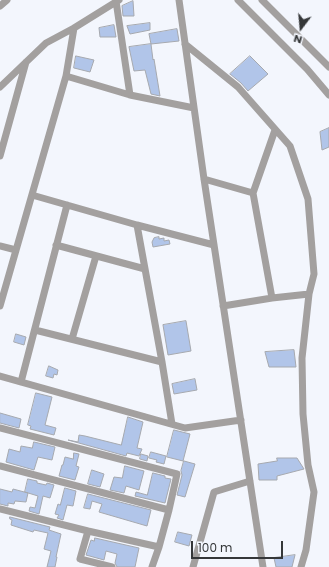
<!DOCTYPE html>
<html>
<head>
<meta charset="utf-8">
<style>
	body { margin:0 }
	#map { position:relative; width:329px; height:567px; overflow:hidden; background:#f3f6fd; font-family:Poppins,sans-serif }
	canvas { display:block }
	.north { position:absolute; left:281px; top:8px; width:40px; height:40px; -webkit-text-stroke:3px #f3f6fd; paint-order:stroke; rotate:196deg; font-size:11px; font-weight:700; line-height:16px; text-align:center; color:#353739 }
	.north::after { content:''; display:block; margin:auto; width:14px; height:18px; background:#353739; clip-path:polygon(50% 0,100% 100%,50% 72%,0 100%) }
	.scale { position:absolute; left:191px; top:541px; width:92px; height:18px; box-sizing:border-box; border:2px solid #353739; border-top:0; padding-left:5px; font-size:12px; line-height:14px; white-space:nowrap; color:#353739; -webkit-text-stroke:3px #f3f6fd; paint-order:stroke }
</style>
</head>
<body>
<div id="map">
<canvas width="329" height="567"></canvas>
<div class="north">N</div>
<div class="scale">100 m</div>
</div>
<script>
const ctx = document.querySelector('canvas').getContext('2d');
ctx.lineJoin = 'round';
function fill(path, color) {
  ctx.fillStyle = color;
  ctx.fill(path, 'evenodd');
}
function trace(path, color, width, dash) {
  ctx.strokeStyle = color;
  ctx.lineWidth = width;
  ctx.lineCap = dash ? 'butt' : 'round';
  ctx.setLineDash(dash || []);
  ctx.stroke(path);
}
const building = new Path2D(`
	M 133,1 L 134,16 L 123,16 L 122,6 Z
	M 150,23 L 150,30 L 130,34 L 127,26 Z
	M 114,25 L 116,37 L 100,37 L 99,28 Z
	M 177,29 L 179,41 L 151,44 L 149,34 Z
	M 151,44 L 153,60 L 154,59 L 160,96 L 151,94 L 145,70 L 134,71 L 129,47 Z
	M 76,56 L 94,60 L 90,72 L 74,68 Z
	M 250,56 L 268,74 L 248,91 L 241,83 L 230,74 Z
	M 329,128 L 329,147 L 322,150 L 320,132 Z
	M 159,237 L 159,239 L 164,238 L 164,241 L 169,240 L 170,244 L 153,247 L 152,242 L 154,238 Z
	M 186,321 L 191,351 L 168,355 L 163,325 Z
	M 16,334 L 26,337 L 24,345 L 14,342 Z
	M 294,350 L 296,367 L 269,367 L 265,352 Z
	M 49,366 L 58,370 L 57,375 L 54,374 L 53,378 L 46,376 Z
	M 195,379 L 197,390 L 174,394 L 172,384 Z
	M 36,393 L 52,397 L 45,425 L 56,428 L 54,435 L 30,429 L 31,426 L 28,425 Z
	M 0,413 L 21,419 L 19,428 L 0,423 Z
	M 128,417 L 143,422 L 137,448 L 142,449 L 139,456 L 127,453 L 126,456 L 68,440 L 78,442 L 79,435 L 85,436 L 121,445 Z
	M 174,430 L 190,434 L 183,461 L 167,457 Z
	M 34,442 L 55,447 L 52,460 L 38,457 L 34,470 L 6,462 L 9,449 L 20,452 L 21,446 L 32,448 Z
	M 151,452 L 166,456 L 164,464 L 156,462 L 157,460 L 149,458 Z
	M 74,453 L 79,454 L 76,466 L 79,467 L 75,480 L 59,476 L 62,465 L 63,465 L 65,457 L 73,459 Z
	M 141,454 L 148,456 L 147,461 L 140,459 Z
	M 277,458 L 297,458 L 304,469 L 277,476 L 277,480 L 259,480 L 258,464 L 277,461 Z
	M 184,461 L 195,464 L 185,497 L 177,495 L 182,475 L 181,471 Z
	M 125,466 L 144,471 L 139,490 L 126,486 L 124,493 L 110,490 L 114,477 L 122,478 Z
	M 92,470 L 104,474 L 100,487 L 88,484 Z
	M 153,473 L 165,476 L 165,478 L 171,479 L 165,503 L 135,496 L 136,492 L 147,495 Z
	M 28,479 L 37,481 L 37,483 L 46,485 L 47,483 L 54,485 L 50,498 L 43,496 L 39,514 L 29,511 L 30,507 L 35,508 L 38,496 L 25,492 Z
	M 65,488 L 76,491 L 73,506 L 67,505 L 63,520 L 57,518 L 59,515 L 55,514 L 58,504 L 60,505 Z
	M 0,489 L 12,492 L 13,489 L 28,493 L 26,502 L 15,501 L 14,504 L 8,503 L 8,506 L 0,504 Z
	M 88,494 L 151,510 L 147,526 L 99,512 L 102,504 L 92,501 L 90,509 L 84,508 Z
	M 10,517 L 50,527 L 49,530 L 61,534 L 56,557 L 57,557 L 55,567 L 47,567 L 51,551 L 44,549 L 48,533 L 34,530 L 33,532 L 11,525 L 12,520 L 10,519 Z
	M 178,532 L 192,535 L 189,546 L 175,542 Z
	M 95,538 L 139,548 L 135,567 L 117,567 L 115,563 L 117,554 L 106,551 L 104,560 L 86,555 L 91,540 L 94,541 Z
	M 295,555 L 292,567 L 276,567 L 274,558 Z`);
const minor = new Path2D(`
	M 179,0 L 204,179 L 263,567
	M 238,0 L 307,69 L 329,95
	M 262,0 L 329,67
	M 116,1 L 130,95
	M 0,6 L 7,0
	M 185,44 L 238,87 L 290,146 L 308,199 L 314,274 L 309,294 L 302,358 L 303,414 L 308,465 L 314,492 L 306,550 L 301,567
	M 66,76 L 130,95 L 194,108
	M 0,87 L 46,43 L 74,28
	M 0,156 L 26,62
	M 204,179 L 253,193
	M 32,195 L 137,225 L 214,245
	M 137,225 L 162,362 L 172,424
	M 56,245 L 145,269
	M 0,246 L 16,250
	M 272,298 L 253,193 L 275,130
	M 0,306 L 66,76 L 74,28 L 119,0
	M 223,306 L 272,298 L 309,294
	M 35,330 L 162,362
	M 72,339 L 96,256
	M 0,376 L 185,428 L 241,420
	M 21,382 L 67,205
	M 0,428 L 177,474 L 169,510 L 0,466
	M 0,509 L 88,531 L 159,547 L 169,510
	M 88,531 L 80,559 L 112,567
	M 152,567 L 159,547
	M 193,567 L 214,492 L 250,481`);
fill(building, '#b1c5e9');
trace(building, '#a6a9af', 1);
trace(minor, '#a3a09f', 7);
</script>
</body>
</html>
